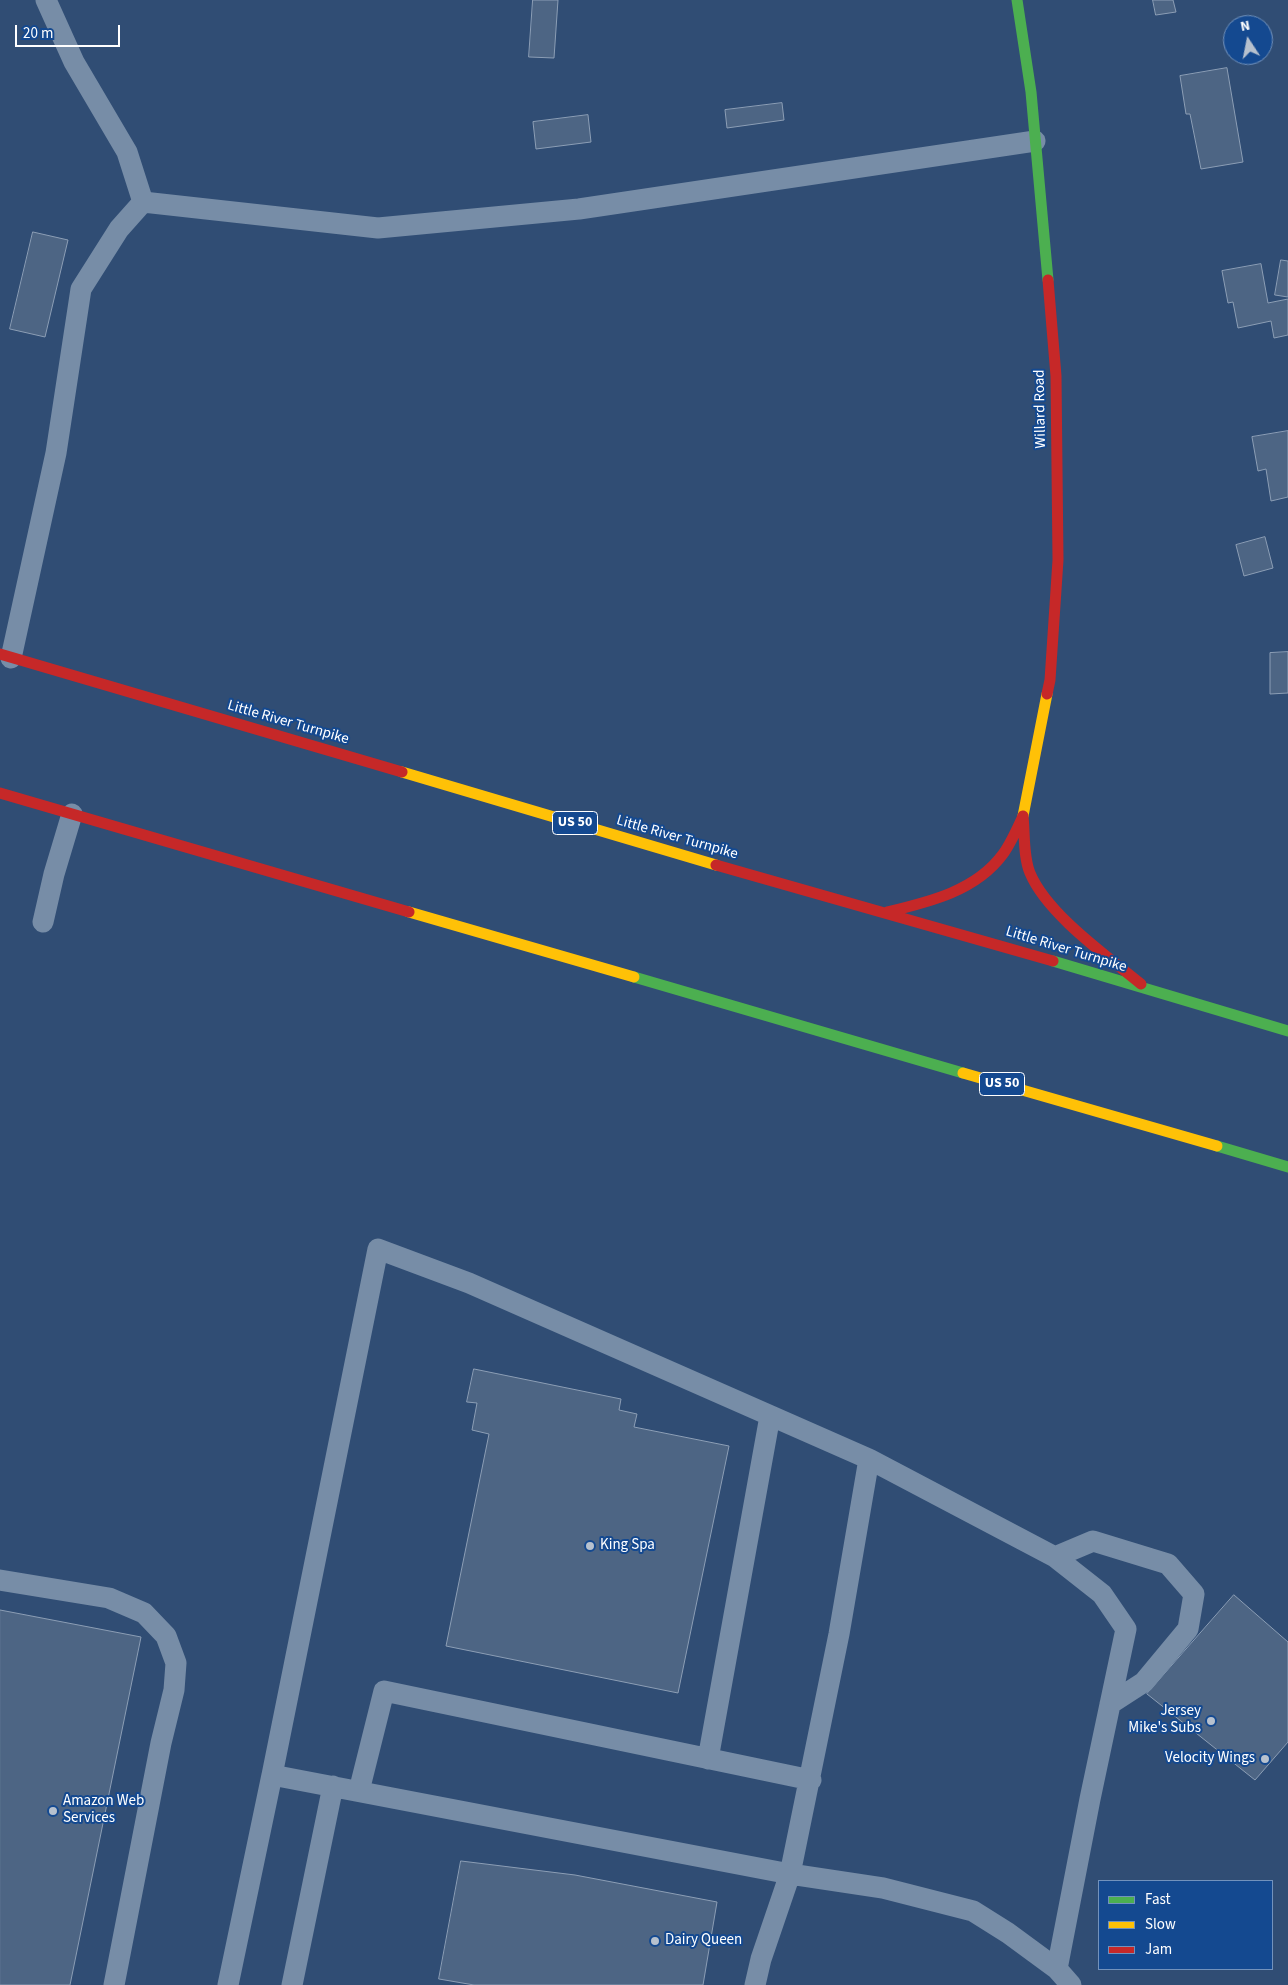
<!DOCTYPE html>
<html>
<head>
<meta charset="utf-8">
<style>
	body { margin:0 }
	#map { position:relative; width:1288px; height:1985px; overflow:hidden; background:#304d74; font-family:"Source Sans 3",sans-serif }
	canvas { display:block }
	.legend { position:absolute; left:1098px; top:1880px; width:175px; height:90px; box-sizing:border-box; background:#144990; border:1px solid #7292bc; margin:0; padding:6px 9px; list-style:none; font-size:15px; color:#fff }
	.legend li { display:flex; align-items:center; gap:10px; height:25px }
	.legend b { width:25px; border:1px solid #7292bc }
	.north { position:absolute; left:1223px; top:15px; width:50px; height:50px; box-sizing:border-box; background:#144990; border:1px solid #7292bc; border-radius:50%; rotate:349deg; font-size:14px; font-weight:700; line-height:20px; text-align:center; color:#fff }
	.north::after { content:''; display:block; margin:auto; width:18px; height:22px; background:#b7c1ce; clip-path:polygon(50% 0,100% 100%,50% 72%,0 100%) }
	.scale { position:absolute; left:15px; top:25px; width:105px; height:22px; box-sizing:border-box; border:2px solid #fff; border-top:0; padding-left:6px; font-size:15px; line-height:18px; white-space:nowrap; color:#fff; -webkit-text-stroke:4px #144990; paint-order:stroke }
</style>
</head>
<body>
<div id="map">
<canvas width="1288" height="1985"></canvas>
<ul class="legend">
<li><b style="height:6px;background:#4caf50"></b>Fast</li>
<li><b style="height:6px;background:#ffc107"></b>Slow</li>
<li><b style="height:6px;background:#c62828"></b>Jam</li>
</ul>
<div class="north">N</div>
<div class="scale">20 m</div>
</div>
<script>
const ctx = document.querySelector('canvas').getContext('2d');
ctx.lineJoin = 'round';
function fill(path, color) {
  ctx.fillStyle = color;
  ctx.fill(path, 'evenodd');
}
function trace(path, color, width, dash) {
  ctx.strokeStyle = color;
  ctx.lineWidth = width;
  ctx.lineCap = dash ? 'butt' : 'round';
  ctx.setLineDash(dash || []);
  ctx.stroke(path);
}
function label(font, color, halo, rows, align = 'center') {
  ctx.font = font + ' "Source Sans 3",sans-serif';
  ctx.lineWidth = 4;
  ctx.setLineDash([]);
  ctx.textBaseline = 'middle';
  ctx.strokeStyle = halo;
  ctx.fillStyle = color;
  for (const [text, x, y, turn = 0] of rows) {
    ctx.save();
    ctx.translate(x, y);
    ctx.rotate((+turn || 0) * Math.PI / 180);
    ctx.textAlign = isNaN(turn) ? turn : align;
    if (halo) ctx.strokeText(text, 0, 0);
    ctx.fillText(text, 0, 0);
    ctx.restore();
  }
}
const building = new Path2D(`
	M 533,0 L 558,0 L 554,58 L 529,57 Z
	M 1153,0 L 1173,0 L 1176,12 L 1156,15 Z
	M 1227,68 L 1243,162 L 1201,169 L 1190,114 L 1186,114 L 1180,76 Z
	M 782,103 L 784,120 L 727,128 L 725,110 Z
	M 588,115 L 591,142 L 536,149 L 533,122 Z
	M 33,232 L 68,240 L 45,337 L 10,329 Z
	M 1281,260 L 1288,261 L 1288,297 L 1275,295 Z
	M 1261,264 L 1268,303 L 1288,299 L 1288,335 L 1274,338 L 1271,321 L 1238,328 L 1233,302 L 1228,303 L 1222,271 Z
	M 1288,431 L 1288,497 L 1271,501 L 1266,469 L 1258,471 L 1252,437 Z
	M 1265,537 L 1273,568 L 1244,576 L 1236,545 Z
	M 1288,652 L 1288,693 L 1270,694 L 1270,653 Z
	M 474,1369 L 621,1399 L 619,1410 L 637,1414 L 634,1427 L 729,1446 L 678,1693 L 446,1646 L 489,1434 L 472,1430 L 477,1403 L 467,1402 Z
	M 1234,1595 L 1288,1642 L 1288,1742 L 1255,1780 L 1147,1694 Z
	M 0,1610 L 141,1637 L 70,1985 L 0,1985 Z
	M 461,1861 L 575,1875 L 717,1902 L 703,1985 L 474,1985 L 439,1979 Z`);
const lane = new Path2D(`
	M 46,0 L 74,62 L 127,152 L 143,202
	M 11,658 L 56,453 L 81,289 L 119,229 L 143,202 L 378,228 L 579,209 L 1035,141
	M 43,922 L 54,874 L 72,814
	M 1055,1557 L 1093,1541 L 1168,1564 L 1194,1594 L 1188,1629 L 1144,1682 L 1110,1704
	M 0,1580 L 109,1598 L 144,1613 L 166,1636 L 176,1663 L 174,1690 L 161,1743 L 114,1985
	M 708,1759 L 770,1416
	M 272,1775 L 378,1249 L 469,1283 L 869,1459 L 1055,1557 L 1102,1594 L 1126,1629 L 1090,1799 L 1057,1969
	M 359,1791 L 384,1691 L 811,1780
	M 228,1985 L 272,1775 L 790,1874 L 839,1634 L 869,1459
	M 292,1985 L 333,1786
	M 755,1985 L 761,1959 L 790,1874 L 883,1888 L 973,1911 L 1008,1933 L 1057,1969 L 1071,1985`);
const fast = new Path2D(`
	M 1017,0 L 1031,92 L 1048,280
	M 1053,961 L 1288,1031
	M 634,977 L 963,1073
	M 1217,1146 L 1288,1167`);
const slow = new Path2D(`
	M 402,772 L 716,865
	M 1023,816 L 1047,694
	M 409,912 L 634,977
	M 963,1073 L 1217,1146`);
const jam = new Path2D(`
	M 0,654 L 402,772
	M 1047,694 L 1050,680 L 1058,560 L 1056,376 L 1048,280
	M 0,793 L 409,912
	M 1023,816 C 1025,834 1023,856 1030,873 C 1047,914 1107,956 1141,984
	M 716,865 L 1053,961
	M 887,912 C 929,902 976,891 1003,854 C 1011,843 1017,829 1023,816`);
const markers = [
	[590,1546,5,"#b7c1ce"],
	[1211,1721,5,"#b7c1ce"],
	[1265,1759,5,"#b7c1ce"],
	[53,1811,5,"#b7c1ce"],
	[655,1941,5,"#b7c1ce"]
];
const shields = [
	[575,823,45],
	[1002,1084,45]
];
const shieldNames = [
	["US 50",575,823],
	["US 50",1002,1084]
];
const streetNames = [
	["Willard Road",1041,409,-91],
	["Little River Turnpike",288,723,16],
	["Little River Turnpike",677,838,16],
	["Little River Turnpike",1066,950,17]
];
const poiNames = [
	["King Spa",600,1546],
	["Jersey",1201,1712,"right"],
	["Mike's Subs",1201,1729,"right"],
	["Velocity Wings",1255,1759,"right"],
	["Amazon Web",63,1802],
	["Services",63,1819],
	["Dairy Queen",665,1941]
];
fill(building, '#4d6584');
trace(building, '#8c9eb5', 1);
trace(lane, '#778da7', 21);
trace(fast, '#4caf50', 11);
trace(slow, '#ffc107', 11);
trace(jam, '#c62828', 11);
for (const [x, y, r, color] of markers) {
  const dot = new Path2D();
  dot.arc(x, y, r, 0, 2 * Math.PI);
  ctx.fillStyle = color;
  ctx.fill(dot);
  trace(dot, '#144990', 2);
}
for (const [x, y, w] of shields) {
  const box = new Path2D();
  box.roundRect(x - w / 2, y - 11.5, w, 23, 4);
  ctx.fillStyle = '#144990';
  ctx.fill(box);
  trace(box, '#fff', 1);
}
label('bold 14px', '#fff', null, shieldNames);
label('15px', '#fff', '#144990', streetNames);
label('15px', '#fff', '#144990', poiNames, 'left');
</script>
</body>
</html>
